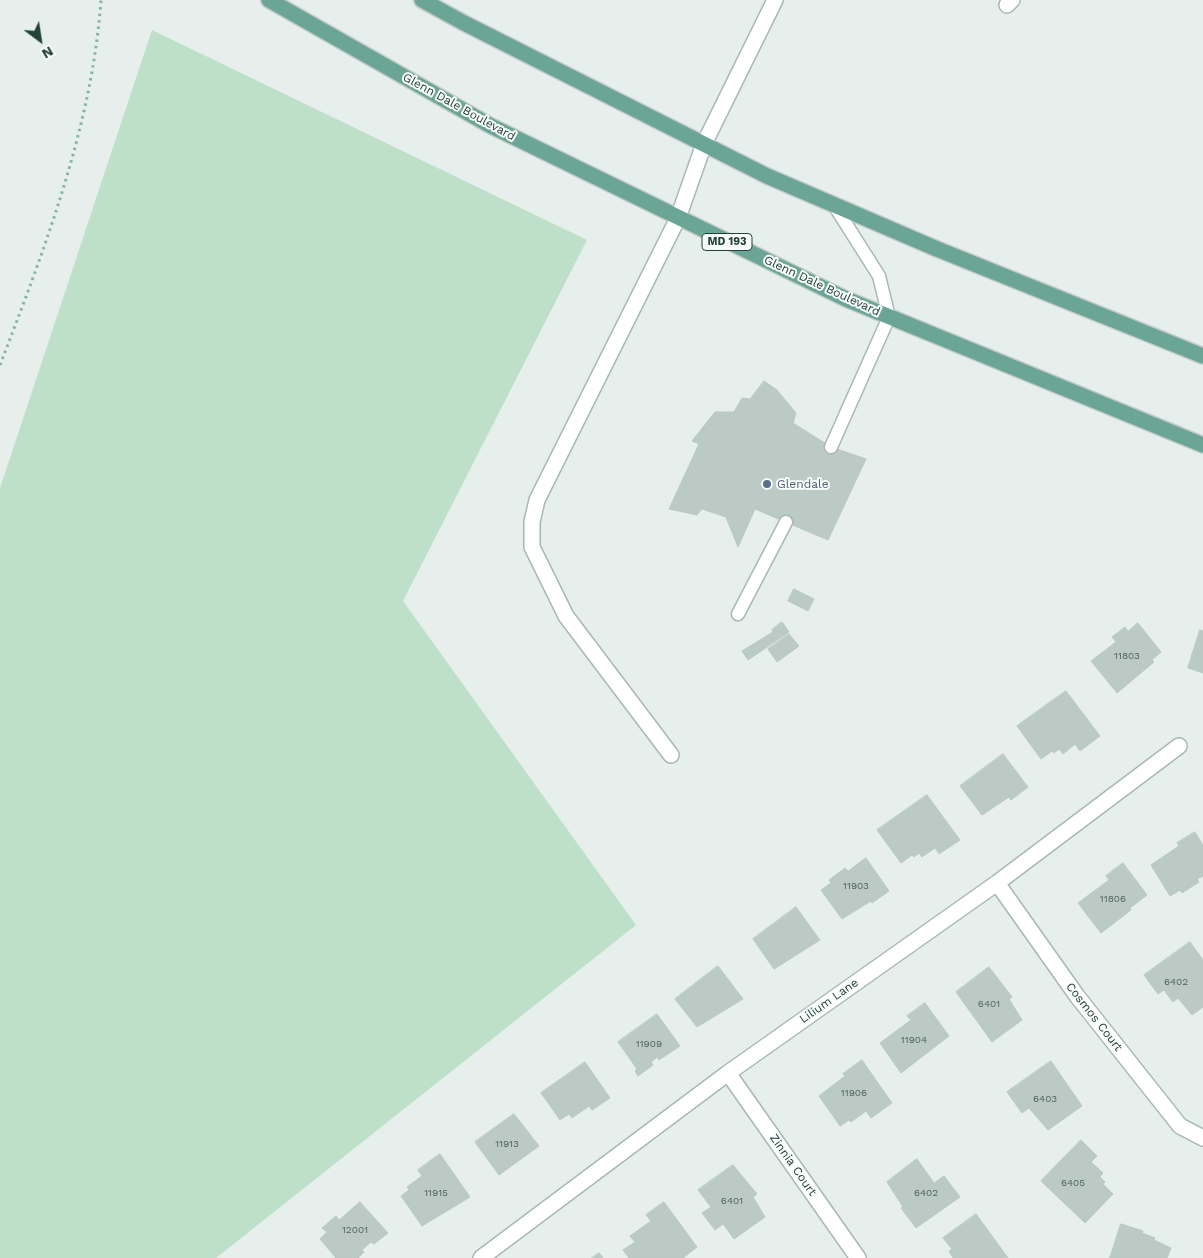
<!DOCTYPE html>
<html>
<head>
<meta charset="utf-8">
<style>
	body { margin:0 }
	#map { position:relative; width:1203px; height:1258px; overflow:hidden; background:#e6efeb; font-family:"Work Sans",sans-serif }
	canvas { display:block }
	.north { position:absolute; left:15px; top:15px; width:50px; height:50px; -webkit-text-stroke:4px #f7fbf9; paint-order:stroke; rotate:149deg; font-size:14px; font-weight:700; line-height:20px; text-align:center; color:#24423a }
	.north::after { content:''; display:block; margin:auto; width:18px; height:22px; background:#24423a; clip-path:polygon(50% 0,100% 100%,50% 72%,0 100%) }
</style>
</head>
<body>
<div id="map">
<canvas width="1203" height="1258"></canvas>
<div class="north">N</div>
</div>
<script>
const ctx = document.querySelector('canvas').getContext('2d');
ctx.lineJoin = 'round';
function fill(path, color) {
  ctx.fillStyle = color;
  ctx.fill(path, 'evenodd');
}
function trace(path, color, width, dash) {
  ctx.strokeStyle = color;
  ctx.lineWidth = width;
  ctx.lineCap = dash ? 'butt' : 'round';
  ctx.setLineDash(dash || []);
  ctx.stroke(path);
}
function label(font, color, halo, rows, align = 'center') {
  ctx.font = font + ' "Work Sans",sans-serif';
  ctx.lineWidth = 4;
  ctx.setLineDash([]);
  ctx.textBaseline = 'middle';
  ctx.strokeStyle = halo;
  ctx.fillStyle = color;
  for (const [text, x, y, turn = 0] of rows) {
    ctx.save();
    ctx.translate(x, y);
    ctx.rotate((+turn || 0) * Math.PI / 180);
    ctx.textAlign = isNaN(turn) ? turn : align;
    if (halo) ctx.strokeText(text, 0, 0);
    ctx.fillText(text, 0, 0);
    ctx.restore();
  }
}
const green = new Path2D(`
	M 152,30 L 587,240 L 403,601 L 636,925 L 216,1258 L 0,1258 L 0,488 Z`);
const building = new Path2D(`
	M 764,381 L 777,390 L 796,413 L 793,423 L 831,447 L 866,459 L 828,540 L 755,509 L 738,547 L 726,517 L 702,509 L 697,515 L 669,509 L 699,444 L 692,441 L 715,412 L 734,412 L 742,398 L 750,399 Z
	M 794,589 L 814,599 L 808,611 L 788,601 Z
	M 782,622 L 789,632 L 748,660 L 742,651 L 773,632 L 772,630 Z
	M 1138,623 L 1161,652 L 1152,660 L 1154,662 L 1117,693 L 1091,661 L 1116,642 L 1112,637 L 1125,627 L 1128,631 Z
	M 1200,630 L 1203,631 L 1203,673 L 1188,668 Z
	M 789,634 L 799,646 L 777,662 L 768,649 Z
	M 1066,691 L 1100,736 L 1080,751 L 1075,744 L 1063,754 L 1059,749 L 1054,753 L 1052,751 L 1041,759 L 1017,726 Z
	M 1003,754 L 1028,787 L 1011,800 L 1009,797 L 982,815 L 960,786 Z
	M 927,795 L 960,840 L 939,854 L 935,848 L 922,857 L 919,853 L 914,857 L 912,855 L 901,863 L 877,830 Z
	M 1195,832 L 1203,845 L 1203,876 L 1197,879 L 1199,882 L 1182,893 L 1180,890 L 1170,896 L 1151,865 L 1179,846 L 1177,843 Z
	M 866,858 L 889,891 L 872,903 L 871,901 L 842,919 L 821,890 L 831,883 L 829,880 L 845,868 L 848,871 Z
	M 1123,863 L 1147,895 L 1130,908 L 1131,910 L 1101,933 L 1078,903 L 1109,880 L 1106,876 Z
	M 796,907 L 820,940 L 774,969 L 753,939 Z
	M 1190,942 L 1203,960 L 1203,1007 L 1192,1015 L 1178,998 L 1173,1002 L 1164,990 L 1158,994 L 1144,975 Z
	M 718,966 L 743,999 L 697,1027 L 675,999 Z
	M 989,967 L 1012,997 L 1009,999 L 1022,1020 L 992,1042 L 956,992 Z
	M 925,1003 L 949,1036 L 901,1073 L 880,1043 L 911,1020 L 907,1016 Z
	M 657,1014 L 680,1046 L 659,1060 L 657,1057 L 651,1062 L 653,1065 L 638,1076 L 635,1071 L 637,1069 L 618,1042 Z
	M 862,1060 L 892,1103 L 871,1118 L 866,1111 L 851,1122 L 849,1120 L 840,1126 L 819,1096 L 845,1076 L 843,1074 Z
	M 1051,1061 L 1082,1106 L 1048,1130 L 1029,1108 L 1022,1113 L 1007,1092 Z
	M 585,1062 L 610,1098 L 592,1110 L 589,1106 L 572,1118 L 569,1114 L 560,1120 L 541,1093 Z
	M 514,1114 L 539,1146 L 499,1175 L 475,1142 Z
	M 1081,1140 L 1097,1156 L 1091,1162 L 1103,1173 L 1100,1177 L 1105,1182 L 1103,1184 L 1113,1194 L 1085,1223 L 1041,1181 Z
	M 440,1154 L 470,1197 L 422,1226 L 401,1196 L 409,1190 L 407,1187 L 422,1176 L 418,1170 Z
	M 917,1159 L 934,1183 L 944,1176 L 960,1197 L 916,1228 L 901,1208 L 903,1207 L 887,1182 Z
	M 733,1165 L 757,1194 L 753,1197 L 765,1217 L 734,1239 L 723,1224 L 715,1230 L 702,1213 L 711,1207 L 698,1190 Z
	M 360,1202 L 388,1233 L 374,1244 L 371,1242 L 362,1250 L 364,1252 L 358,1258 L 336,1258 L 320,1239 L 327,1232 L 322,1228 L 336,1216 L 339,1220 Z
	M 664,1202 L 697,1247 L 683,1258 L 629,1258 L 623,1250 L 635,1242 L 630,1236 L 651,1221 L 646,1215 Z
	M 976,1214 L 1008,1258 L 953,1258 L 949,1251 L 952,1249 L 943,1238 Z
	M 1121,1224 L 1143,1231 L 1142,1233 L 1155,1238 L 1154,1240 L 1171,1248 L 1167,1258 L 1110,1258 Z
	M 599,1253 L 603,1258 L 592,1258 Z`);
const path = new Path2D(`
	M 0,365 C 45,248 92,126 101,0`);
const service = new Path2D(`
	M 831,447 L 889,317 L 879,276 L 834,205
	M 738,614 L 786,522`);
const minor = new Path2D(`
	M 1007,5 L 1012,0
	M 671,755 L 566,616 L 532,547 L 532,522 L 537,500 L 678,218 L 704,144 L 775,0
	M 997,883 L 1077,996 L 1180,1126 L 1203,1138
	M 728,1073 L 858,1258
	M 481,1258 L 728,1073 L 997,883 L 1179,746`);
const primary = new Path2D(`
	M 269,0 L 491,126 L 846,299 L 1203,445
	M 422,0 L 464,23 L 767,176 L 937,249 L 1203,356`);
const markers = [
	[767,484,5,"#5c6f8a"]
];
const numberNames = [
	["11803",1127,656],
	["11903",856,886],
	["11806",1113,899],
	["6402",1176,982],
	["6401",989,1004],
	["11904",914,1040],
	["11909",649,1044],
	["11906",854,1093],
	["6403",1045,1099],
	["11913",507,1144],
	["6405",1073,1183],
	["11915",436,1193],
	["6402",926,1193],
	["6401",732,1201],
	["12001",355,1230]
];
const shields = [
	[727,242,50]
];
const shieldNames = [
	["MD 193",727,242]
];
const streetNames = [
	["Glenn Dale Boulevard",459,107,29],
	["Glenn Dale Boulevard",822,286,25],
	["Lilium Lane",829,1001,-35],
	["Cosmos Court",1094,1017,52],
	["Zinnia Court",793,1165,55]
];
const serviceNames = [
	["Glendale",777,484]
];
fill(green, '#bfe0c8');
fill(building, '#bbcac4');
trace(building, '#b8c9c2', 1);
trace(service, '#a8b8b2', 15);
trace(minor, '#a8b8b2', 18);
trace(primary, '#c2cac8', 18);
trace(path, '#86b3a5', 3, [2.5, 4]);
trace(service, '#fff', 12);
trace(minor, '#fff', 15);
trace(primary, '#6aa596', 15);
for (const [x, y, r, color] of markers) {
  const dot = new Path2D();
  dot.arc(x, y, r, 0, 2 * Math.PI);
  ctx.fillStyle = color;
  ctx.fill(dot);
  trace(dot, '#f7fbf9', 2);
}
label('10px', '#4a645c', null, numberNames);
for (const [x, y, w] of shields) {
  const box = new Path2D();
  box.roundRect(x - w / 2, y - 8.5, w, 17, 4);
  ctx.fillStyle = '#f7fbf9';
  ctx.fill(box);
  trace(box, '#24423a', 1);
}
label('bold 11px', '#24423a', null, shieldNames);
label('12px', '#24423a', '#f7fbf9', streetNames);
label('12px', '#4e5e75', '#f7fbf9', serviceNames, 'left');
</script>
</body>
</html>
